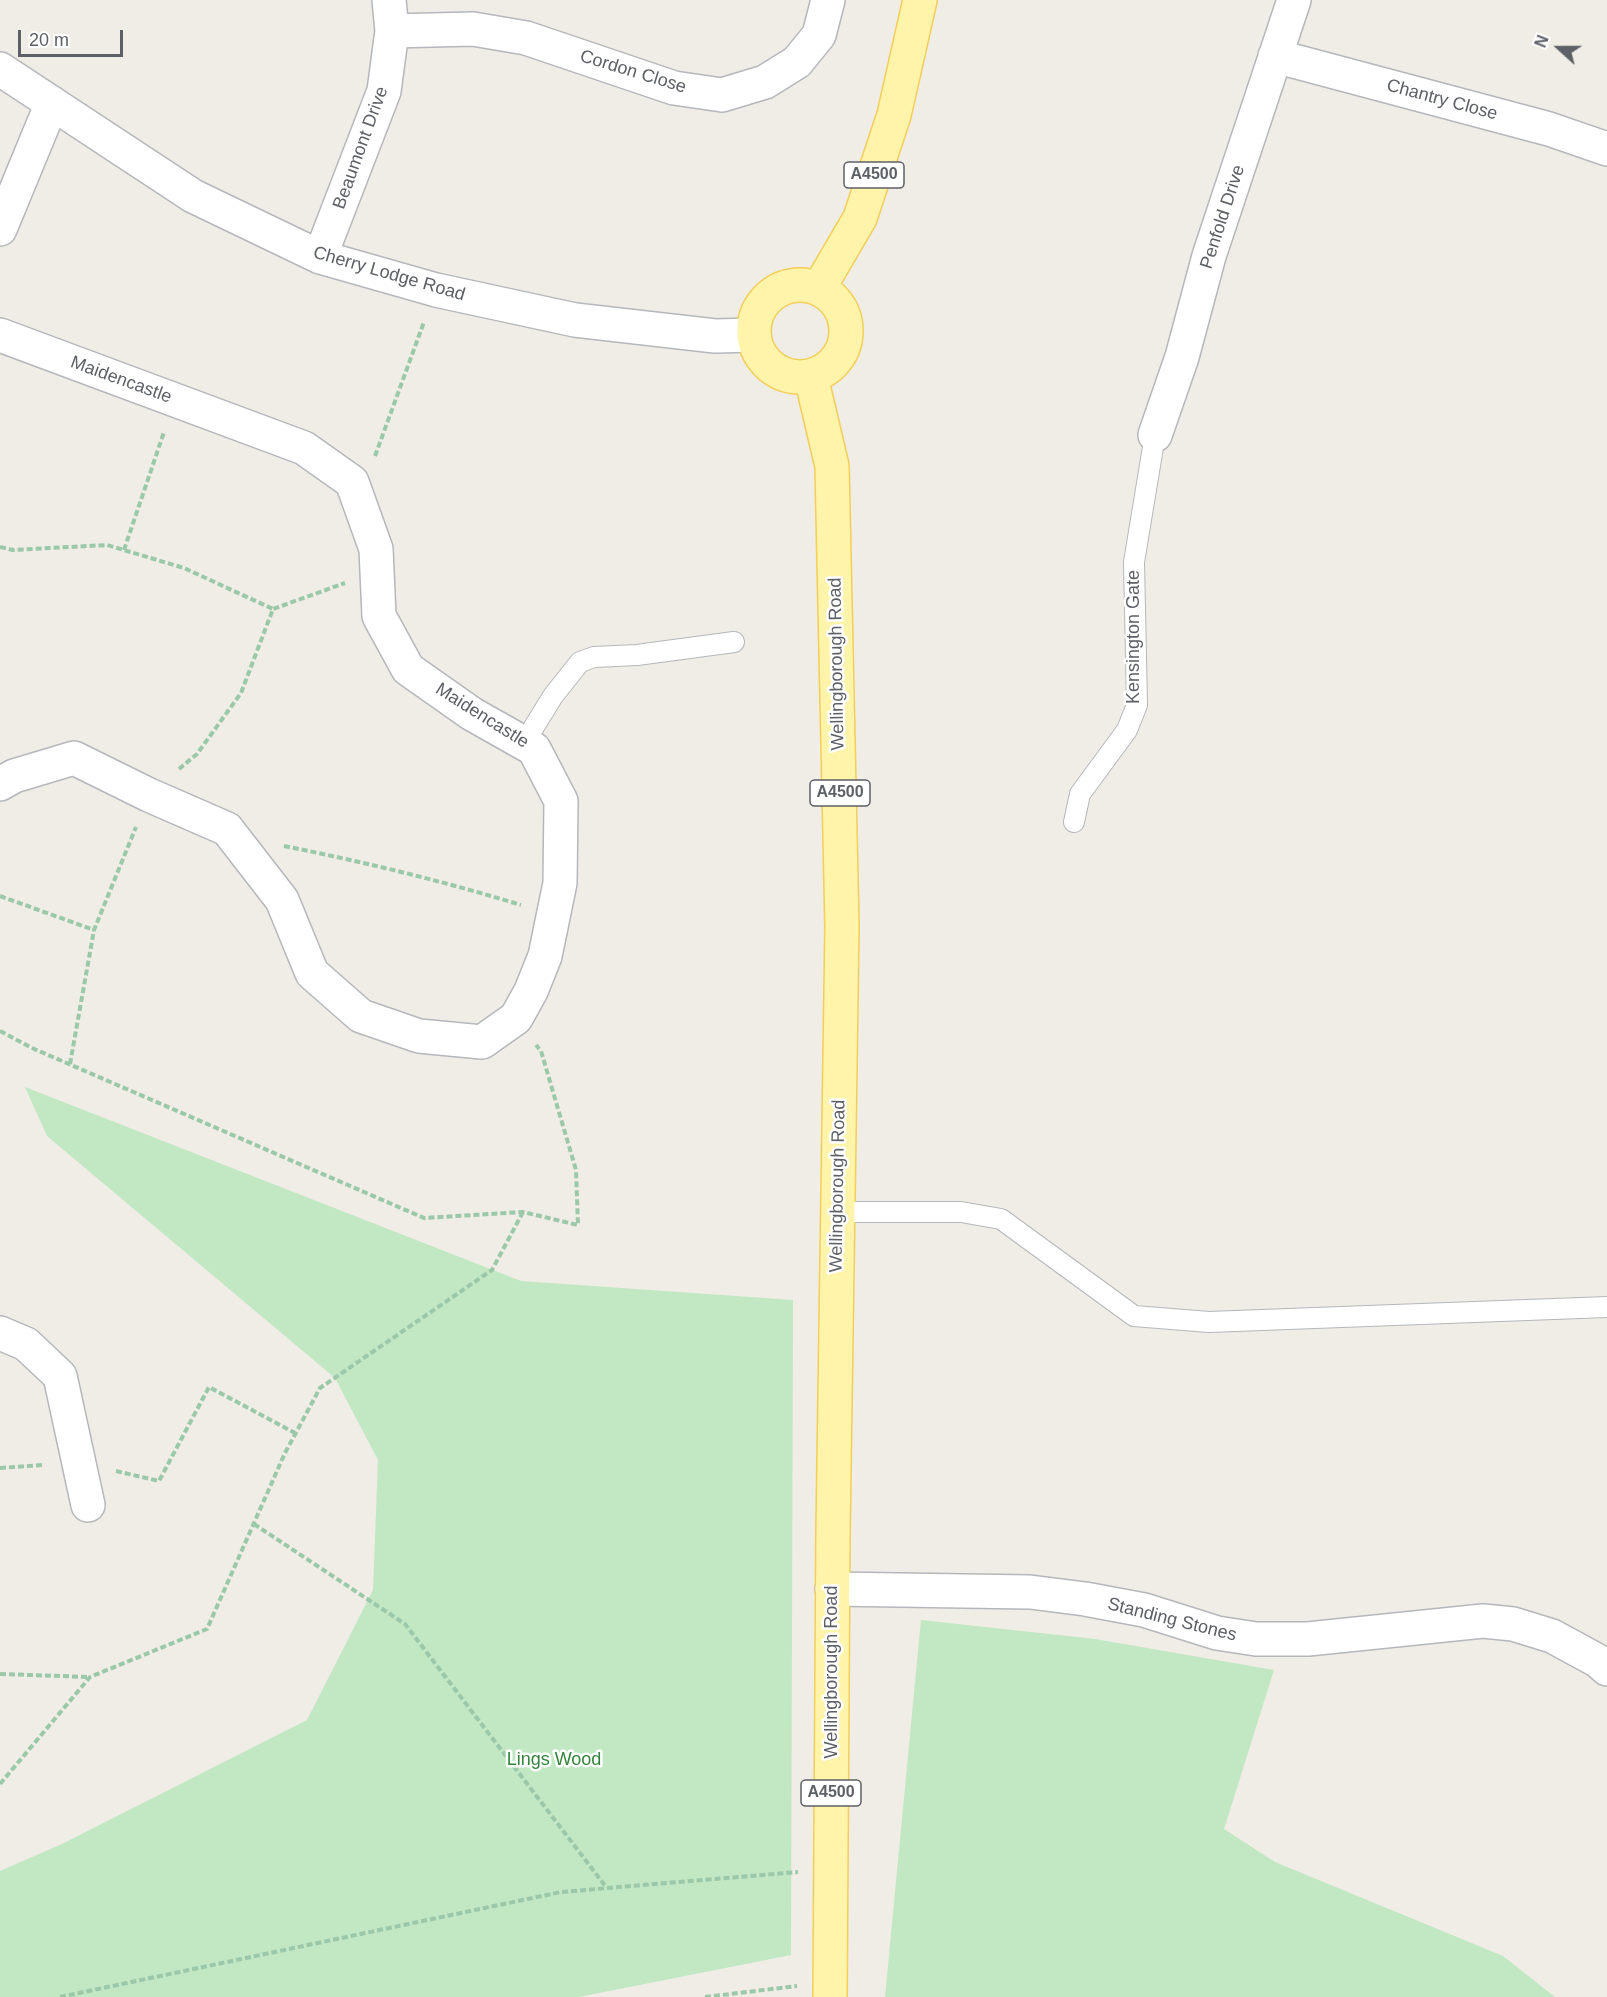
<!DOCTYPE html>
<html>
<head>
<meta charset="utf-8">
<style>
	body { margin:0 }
	#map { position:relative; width:1607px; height:1997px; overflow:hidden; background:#efede5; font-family:Arial,sans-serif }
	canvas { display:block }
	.north { position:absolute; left:1529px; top:18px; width:60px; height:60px; -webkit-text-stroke:4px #fff; paint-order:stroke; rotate:291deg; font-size:16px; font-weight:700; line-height:24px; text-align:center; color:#5d6066 }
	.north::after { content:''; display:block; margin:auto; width:21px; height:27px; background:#5d6066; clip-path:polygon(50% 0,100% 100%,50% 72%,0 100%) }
	.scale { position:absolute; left:18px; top:30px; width:105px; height:27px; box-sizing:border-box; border:3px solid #5d6066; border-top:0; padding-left:8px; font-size:18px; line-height:21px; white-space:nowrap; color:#5d6066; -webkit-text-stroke:4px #fff; paint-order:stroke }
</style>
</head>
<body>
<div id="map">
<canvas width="1607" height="1997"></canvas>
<div class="north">N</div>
<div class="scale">20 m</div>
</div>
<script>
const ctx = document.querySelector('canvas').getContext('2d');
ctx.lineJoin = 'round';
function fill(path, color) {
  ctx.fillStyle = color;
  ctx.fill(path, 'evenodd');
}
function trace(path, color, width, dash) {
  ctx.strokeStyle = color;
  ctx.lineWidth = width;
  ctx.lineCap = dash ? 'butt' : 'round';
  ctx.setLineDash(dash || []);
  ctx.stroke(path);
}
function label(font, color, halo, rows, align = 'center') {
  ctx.font = font + ' Arial,sans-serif';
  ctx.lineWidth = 5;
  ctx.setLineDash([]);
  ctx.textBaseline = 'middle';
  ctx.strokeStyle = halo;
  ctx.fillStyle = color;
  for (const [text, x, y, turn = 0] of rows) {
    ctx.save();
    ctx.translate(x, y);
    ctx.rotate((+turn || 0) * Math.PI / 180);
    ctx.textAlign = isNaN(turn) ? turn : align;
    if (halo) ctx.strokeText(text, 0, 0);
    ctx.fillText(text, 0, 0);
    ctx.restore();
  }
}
const green = new Path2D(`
	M 25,1087 L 521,1281 L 793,1300 L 791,1955 L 579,1997 L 0,1997 L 0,1871 L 62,1844 L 307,1720 L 373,1590 L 378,1460 L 335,1378 L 47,1136 Z
	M 921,1620 L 1095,1639 L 1274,1670 L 1224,1829 L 1275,1862 L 1503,1956 L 1555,1997 L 885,1997 Z`);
const path = new Path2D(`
	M 375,456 L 424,322
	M 0,547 L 13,550 L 107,545 L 184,568 L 273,609
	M 124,550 L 164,432
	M 179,769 L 197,754 L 241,693 L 273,609 L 345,583
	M 284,846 C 364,862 443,881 521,905
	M 0,896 L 94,930
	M 0,1031 L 32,1048 L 424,1218 L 523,1212 L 578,1225 L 576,1170 L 541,1051 L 536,1045
	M 70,1064 L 94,930 L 136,827
	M 0,1468 L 43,1465
	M 116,1471 L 159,1481 L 209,1387 L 295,1433
	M 254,1524 L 405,1624 L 606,1887
	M 0,1674 L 89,1677
	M 0,1784 L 90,1677 L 207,1629 L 285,1453 L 320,1388 L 492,1270 L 523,1212
	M 60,1997 L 561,1892 L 798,1872
	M 705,1997 L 797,1986`);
const service = new Path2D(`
	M 524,743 L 553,696 L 580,662 L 594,657 L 637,655 L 734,642
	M 1074,822 L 1080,794 L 1127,730 L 1137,705 L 1134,562 L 1155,435
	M 838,1212 L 961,1212 L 1001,1219 L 1134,1316 L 1209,1322 L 1607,1307`);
const minor = new Path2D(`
	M 392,31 L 473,29 L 526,38 L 674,88 L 722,95 L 765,82 L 797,62 L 819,35 L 828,0
	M 1275,56 L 1549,129 L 1607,149
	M 0,69 L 193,196 L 320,257 L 436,290 L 575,320 L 715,336 L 754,335
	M 0,229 L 52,103
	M 320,257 L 384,91 L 392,31 L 389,0
	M 0,335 L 304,448 L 352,482 L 376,549 L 379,616 L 408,669 L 472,714 L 534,749 L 561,801 L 560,883 L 545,956 L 531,991 L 516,1018 L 482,1042 L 419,1036 L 361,1016 L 312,973 L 282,900 L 227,829 L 149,795 L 74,758 L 14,776 L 0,784
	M 1155,435 L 1182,357 L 1209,256 L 1294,0
	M 0,1333 L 26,1344 L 60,1376 L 88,1505
	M 832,1589 L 1030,1592 L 1085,1599 L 1144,1610 L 1217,1633 L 1256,1639 L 1308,1639 L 1483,1621 L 1513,1624 L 1552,1636 L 1598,1661 L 1607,1669`);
const primary = new Path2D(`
	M754 331a46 46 0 1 1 92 0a46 46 0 1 1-92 0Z
	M 819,288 L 860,218 L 894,115 L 920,0
	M 811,377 L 832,466 L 842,927 L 833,1532 L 830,1997`);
const shields = [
	[874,175,60],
	[840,793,60],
	[831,1793,60]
];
const shieldNames = [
	["A4500",874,175],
	["A4500",840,793],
	["A4500",831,1793]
];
const streetNames = [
	["Cordon Close",633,72,17],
	["Chantry Close",1442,100,15],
	["Beaumont Drive",361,148,-70],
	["Penfold Drive",1223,217,-72],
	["Cherry Lodge Road",389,274,16],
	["Maidencastle",121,380,20],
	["Kensington Gate",1134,637,-90],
	["Wellingborough Road",837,664,-91],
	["Maidencastle",482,716,32],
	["Wellingborough Road",838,1186,-89],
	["Standing Stones",1172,1620,14],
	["Wellingborough Road",832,1672,-90]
];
const parkNames = [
	["Lings Wood",554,1760]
];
fill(green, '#c1e7c3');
trace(service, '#b5b7bc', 22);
trace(minor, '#b5b7bc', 36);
trace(primary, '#f3ce5a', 36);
trace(path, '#9ac8a9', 4, [6, 3]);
trace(service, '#fff', 20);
trace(minor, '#fff', 33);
trace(primary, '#fff4aa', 33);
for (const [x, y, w] of shields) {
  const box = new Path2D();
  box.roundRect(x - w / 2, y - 13, w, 26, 4.5);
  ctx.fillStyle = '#fff';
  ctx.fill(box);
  trace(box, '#5d6066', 1.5);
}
label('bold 16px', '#5d6066', null, shieldNames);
label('18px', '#5d6066', '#fff', streetNames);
label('18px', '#34853b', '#fff', parkNames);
</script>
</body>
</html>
